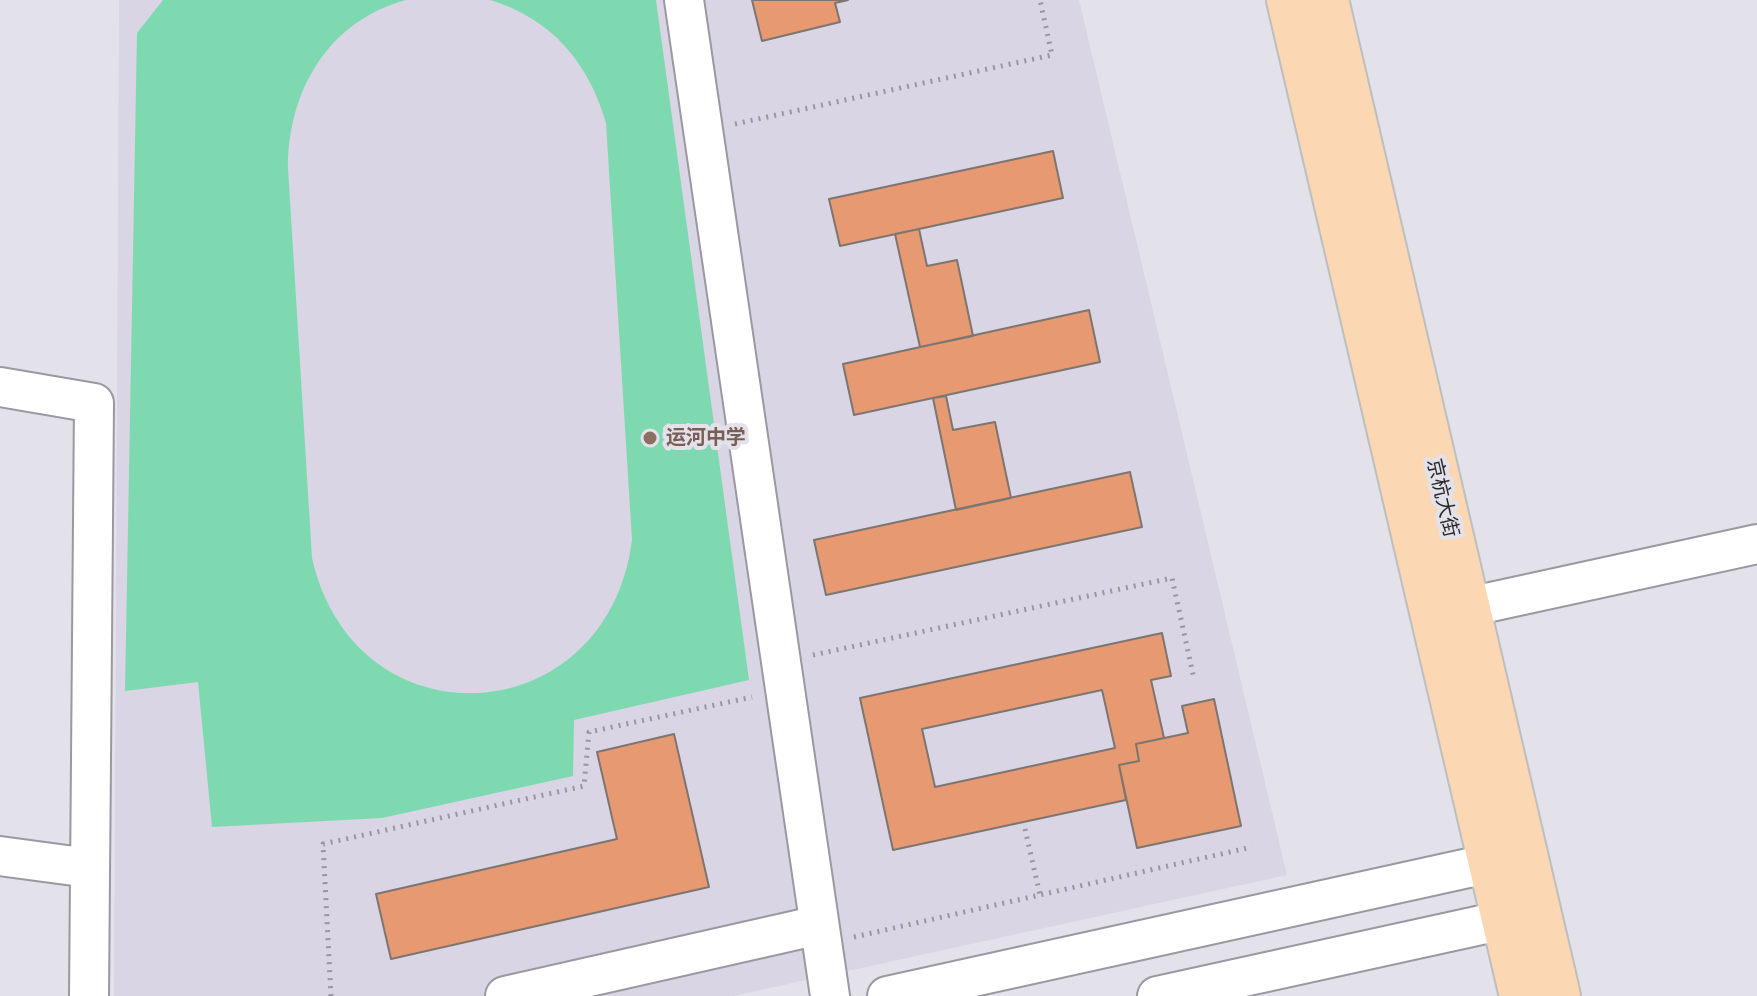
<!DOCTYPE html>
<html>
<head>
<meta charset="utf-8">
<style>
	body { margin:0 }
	canvas { display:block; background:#e3e1e9 }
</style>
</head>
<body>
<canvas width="1757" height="996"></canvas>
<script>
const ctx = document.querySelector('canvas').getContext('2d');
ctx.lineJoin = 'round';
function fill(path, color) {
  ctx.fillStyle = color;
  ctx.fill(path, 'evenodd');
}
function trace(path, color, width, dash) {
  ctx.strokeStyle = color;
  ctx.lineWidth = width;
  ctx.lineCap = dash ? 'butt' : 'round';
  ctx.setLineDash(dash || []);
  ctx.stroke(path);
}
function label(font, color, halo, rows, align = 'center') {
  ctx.font = font + ' "Noto Sans","Noto Sans SC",sans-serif';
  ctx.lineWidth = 8;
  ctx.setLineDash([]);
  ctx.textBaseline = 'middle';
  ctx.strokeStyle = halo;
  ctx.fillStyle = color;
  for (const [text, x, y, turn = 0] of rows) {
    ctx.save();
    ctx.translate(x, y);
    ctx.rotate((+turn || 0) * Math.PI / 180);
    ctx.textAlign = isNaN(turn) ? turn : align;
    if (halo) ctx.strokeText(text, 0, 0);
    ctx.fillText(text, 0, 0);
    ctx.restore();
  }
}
const built = new Path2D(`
	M 119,0 L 1079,0 L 1287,875 L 733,996 L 114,996 Z`);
const green = new Path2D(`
	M 163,0 L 406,0 C 328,21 288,91 288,168 L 312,558 C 355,748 607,734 632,540 L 606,123 C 589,63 551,18 490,0 L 656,0 L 749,680 L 574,720 L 573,776 L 382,818 L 212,827 L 198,682 L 125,691 L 137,33 Z`);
const building = new Path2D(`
	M 752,0 L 848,0 L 835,3 L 840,22 L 762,41 Z
	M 1053,151 L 1063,198 L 840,246 L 829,199 Z
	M 919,229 L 927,266 L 957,260 L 973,336 L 920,347 L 895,234 Z
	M 1089,310 L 1100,362 L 854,415 L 843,364 Z
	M 946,396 L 953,430 L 995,422 L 1011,498 L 956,510 L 933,398 Z
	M 1130,472 L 1142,527 L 826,595 L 814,540 Z
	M 1162,633 L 1171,676 L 1151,680 L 1164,738 L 1136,744 L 1139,761 L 1119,765 L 1126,800 L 893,850 L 860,698 ZM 1102,690 L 1115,748 L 935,787 L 922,729 Z
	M 1214,699 L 1241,826 L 1137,848 L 1119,765 L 1139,761 L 1136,744 L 1188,733 L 1182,706 Z
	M 674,734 L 709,887 L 391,959 L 376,894 L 617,839 L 597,752 Z`);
const path = new Path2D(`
	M 735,124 L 1052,55 L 1040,0
	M 813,655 L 1172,578 L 1194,679
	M 1025,829 L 1040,895
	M 854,937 L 1252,847
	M 331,996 L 323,844 L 584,786 L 589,732 L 752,697`);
const minor = new Path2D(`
	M 684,0 L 830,996
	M 0,387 L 94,403 L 89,996
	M 1468,607 L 1757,544
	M 0,856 L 89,868
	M 505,996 L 819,925
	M 887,996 L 1491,863
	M 1157,996 L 1504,920`);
const major = new Path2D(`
	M 1289,0 L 1522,996
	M 1326,0 L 1558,996`);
const markers = [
	[650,438,8,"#8d6e63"]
];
const educationNames = [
	["运河中学",666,438]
];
const streetNames = [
	["京杭大街",1442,498,77]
];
fill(built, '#d9d5e4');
fill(green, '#7ed9b1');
fill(building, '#e79a71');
trace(building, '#7d7571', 2);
trace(minor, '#9a98a0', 42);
trace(major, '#bebebf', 48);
trace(path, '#99979d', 5, [2, 6]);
trace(minor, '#fff', 38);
trace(major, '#fcd7b3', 44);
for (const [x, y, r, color] of markers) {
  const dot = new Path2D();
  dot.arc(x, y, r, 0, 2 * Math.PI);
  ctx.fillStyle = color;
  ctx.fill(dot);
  trace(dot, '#e3e1e9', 3);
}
label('bold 20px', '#785e54', '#e3e1e9', educationNames, 'left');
label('20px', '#28272a', '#e3e1e9', streetNames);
</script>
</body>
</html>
